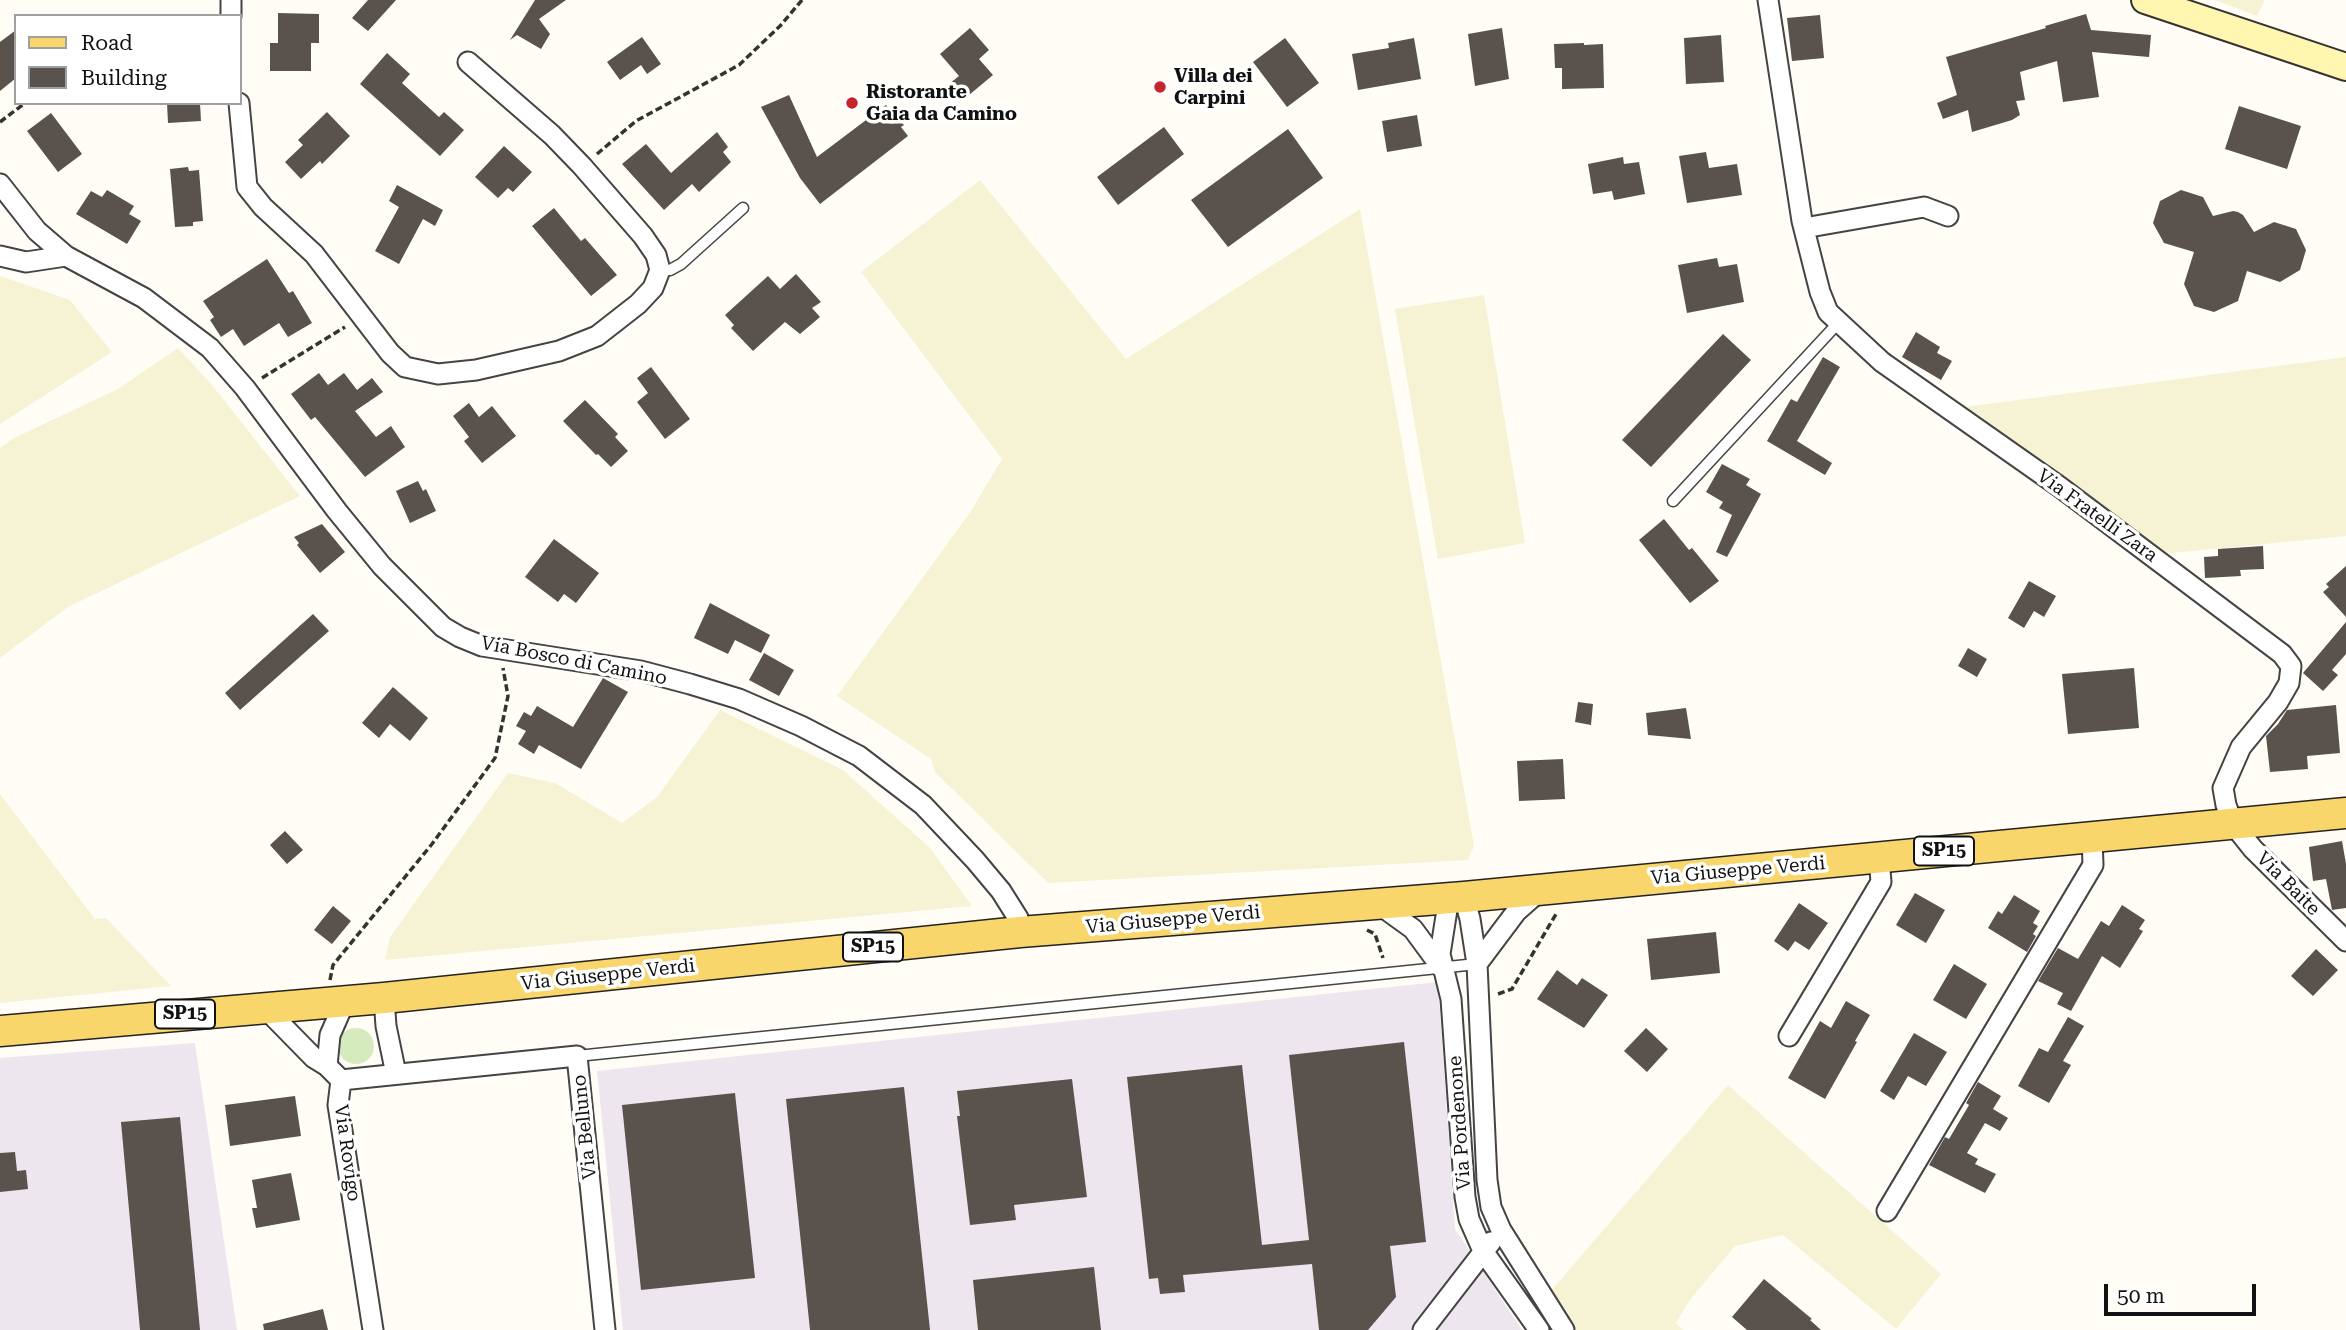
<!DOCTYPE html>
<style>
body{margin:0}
#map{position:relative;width:2346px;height:1330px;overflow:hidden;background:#fffdf5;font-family:"Roboto Serif",serif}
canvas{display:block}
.legend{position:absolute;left:14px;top:14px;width:228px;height:91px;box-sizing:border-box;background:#fff;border:2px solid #a0a0a0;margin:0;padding:9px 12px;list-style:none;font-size:21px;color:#111}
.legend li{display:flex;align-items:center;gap:14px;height:35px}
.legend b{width:35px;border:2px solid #a0a0a0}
.scale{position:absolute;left:2104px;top:1284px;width:152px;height:32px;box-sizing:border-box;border:4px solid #111;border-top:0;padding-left:9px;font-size:21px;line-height:24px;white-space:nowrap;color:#111;-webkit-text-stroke:5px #fff;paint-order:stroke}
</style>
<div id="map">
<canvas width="2346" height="1330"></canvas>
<ul class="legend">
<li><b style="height:9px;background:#f9d66b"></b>Road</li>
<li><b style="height:19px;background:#5a524d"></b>Building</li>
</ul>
<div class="scale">50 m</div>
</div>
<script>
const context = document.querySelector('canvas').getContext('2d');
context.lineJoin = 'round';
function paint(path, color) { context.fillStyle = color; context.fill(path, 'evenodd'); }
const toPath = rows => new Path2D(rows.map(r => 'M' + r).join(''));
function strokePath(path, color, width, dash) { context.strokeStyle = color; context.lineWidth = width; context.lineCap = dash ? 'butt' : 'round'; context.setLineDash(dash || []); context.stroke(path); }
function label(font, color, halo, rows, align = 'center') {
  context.font = font + ' "Roboto Serif",serif'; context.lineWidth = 7; context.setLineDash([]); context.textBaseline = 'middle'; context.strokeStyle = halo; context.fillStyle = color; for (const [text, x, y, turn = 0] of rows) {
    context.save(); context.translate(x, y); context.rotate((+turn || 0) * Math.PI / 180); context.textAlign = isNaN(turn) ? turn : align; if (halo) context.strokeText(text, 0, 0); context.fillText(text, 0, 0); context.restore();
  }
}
paint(toPath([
 [1438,982,1455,1229,1522,1330,623,1330,597,1071],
 [195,1043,237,1330,0,1330,0,1058]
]), '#eee6ef');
paint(toPath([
 [2215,0,2265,0,2257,16],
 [980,180,1126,359,1360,209,1474,846,1468,860,1048,883,935,772,931,759,837,696,971,511,1002,459,861,272],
 [0,276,70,300,112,352,0,424],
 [1484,295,1525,543,1438,559,1395,309],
 [178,348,212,385,300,496,68,607,0,658,0,448,14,438,118,389],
 [2346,357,2346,536,2151,555,1949,409],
 [720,710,843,770,930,848,972,906,385,960,390,937,508,773,555,783,622,823,657,797],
 [0,794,95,919,106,918,171,986,0,1003],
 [1728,1085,1941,1274,1896,1329,1783,1235,1735,1246,1689,1301,1676,1323,1683,1330,1564,1330,1544,1299]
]), '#f6f3d4');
paint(toPath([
 '338 1046a18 18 0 1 1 36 0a18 18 0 1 1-36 0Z'
]), '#d5ebbd');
paint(toPath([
 [368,0,396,0,368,31,352,18],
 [535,0,566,0,539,19,550,34,541,49,517,35,510,40],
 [278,13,319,14,319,43,311,43,311,71,270,71,270,43,278,43],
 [2086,14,2091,30,2151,35,2149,57,2092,52,2099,97,2063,102,2057,61,2020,72,2025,100,2016,101,2020,115,2012,120,1972,132,1968,110,1943,119,1937,103,1957,95,1946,57,2046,28,2045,26],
 [1820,15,1824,58,1792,61,1787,18],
 [970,28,989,50,979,59,993,75,963,100,949,84,959,76,940,54],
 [1502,28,1509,79,1475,86,1468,34],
 [16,30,16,78,0,91,0,42],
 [1721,35,1724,82,1686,84,1684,38],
 [642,37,661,64,647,74,641,65,620,80,607,62],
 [1285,38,1319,83,1287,107,1253,62],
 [1414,38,1421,79,1358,90,1352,54,1389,48,1388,43],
 [1584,43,1584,45,1603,44,1604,88,1562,89,1562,68,1555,68,1554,44],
 [387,53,410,74,402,83,439,117,444,112,464,130,440,156,360,84],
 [789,95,817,157,886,105,904,125,901,127,908,136,820,204,800,178,761,107],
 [167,103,200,103,201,121,168,123],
 [2239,106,2301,126,2287,169,2225,149],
 [327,112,350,136,322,164,320,161,301,179,285,162,303,145,298,140],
 [51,113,82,154,58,172,27,131],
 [1417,115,1422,146,1387,152,1382,121],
 [1164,127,1184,154,1118,205,1097,177],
 [1288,129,1323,178,1228,247,1191,200],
 [717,132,728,147,723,152,731,162,699,192,692,184,664,210,622,164,646,144,671,173],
 [504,146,532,172,513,192,508,188,498,198,475,177],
 [1706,152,1709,168,1737,164,1742,195,1687,203,1679,156],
 [1623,157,1624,164,1639,162,1645,194,1614,200,1612,191,1593,194,1588,164],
 [188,167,189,171,199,170,203,221,193,222,193,226,175,227,170,169],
 [397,185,443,210,435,226,423,219,399,264,375,251,399,207,389,201],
 [107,190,134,206,129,214,141,221,127,244,76,214,91,191,102,197],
 [2181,190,2203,197,2213,216,2233,211,2238,212,2243,215,2254,232,2274,222,2296,229,2306,250,2300,270,2280,282,2247,271,2238,301,2214,312,2194,306,2184,284,2194,252,2164,243,2153,223,2160,201],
 [554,208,581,241,585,238,617,275,591,296,532,226],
 [1717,258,1719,267,1737,264,1744,302,1687,313,1678,265],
 [267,259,289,293,293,291,312,323,288,337,279,323,244,346,233,329,221,337,210,320,214,317,203,301],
 [796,274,821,302,812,308,820,317,800,334,785,322,753,351,731,328,734,325,725,315,768,276,780,289],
 [1916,332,1940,347,1937,353,1952,361,1941,380,1902,357],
 [1723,334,1751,360,1651,467,1622,440],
 [1823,357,1840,367,1797,441,1832,463,1825,475,1767,441,1791,399,1797,402],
 [651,367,690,419,665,439,637,402,648,393,637,378],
 [319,373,328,385,344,373,357,390,372,378,383,392,355,411,376,437,391,426,405,447,365,477,315,417,311,420,291,394],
 [585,400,618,434,615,437,628,451,611,467,598,454,596,455,563,421],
 [469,403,479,417,492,406,516,436,482,463,464,441,469,437,453,416],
 [1722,464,1750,479,1746,485,1761,494,1727,557,1716,552,1732,515,1719,508,1723,502,1706,492],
 [418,481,423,491,426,489,436,511,410,523,396,491],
 [1664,519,1689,550,1692,548,1719,581,1690,603,1639,540],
 [322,524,345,552,320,573,297,545,299,543,294,537],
 [554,539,599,573,576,603,564,594,558,602,525,577],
 [2263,546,2264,569,2240,570,2241,576,2205,578,2204,557,2218,556,2218,549],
 [2346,566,2346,617,2323,592,2329,587,2326,584],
 [2029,581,2056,596,2044,617,2034,611,2024,628,2008,618],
 [710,603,770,635,761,653,735,640,728,654,694,638],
 [313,614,329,631,240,710,225,693],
 [2346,622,2346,654,2332,670,2338,675,2323,691,2303,673],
 [1968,648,1987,659,1977,677,1958,666],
 [764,653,794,670,779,696,749,680],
 [2134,668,2139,728,2068,734,2062,674],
 [603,678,628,692,581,769,539,745,534,754,518,744,526,731,516,726,524,712,531,716,537,706,573,727],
 [393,687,428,718,410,741,390,724,379,738,362,723],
 [1578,702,1593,704,1591,725,1575,722],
 [2336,705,2340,753,2307,756,2308,769,2270,772,2266,736,2278,724,2287,710],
 [1686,708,1691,739,1648,735,1646,713],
 [1563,759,1565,799,1519,801,1517,761],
 [285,831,303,850,287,864,270,845],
 [2342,841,2346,864,2346,908,2332,910,2326,879,2313,881,2309,847],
 [1915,893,1945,910,1926,943,1896,925],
 [2014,895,2040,911,2033,923,2038,926,2033,934,2036,936,2027,952,1988,928,1998,911,2002,914],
 [1799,903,1828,923,1809,950,1795,941,1788,951,1774,941],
 [2122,905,2145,920,2139,929,2143,931,2120,968,2102,956,2071,1011,2057,1004,2063,993,2038,981,2058,948,2078,959,2101,921,2109,926],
 [333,906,351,921,332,944,314,930],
 [1716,932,1720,973,1651,980,1647,939],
 [2316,949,2338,970,2313,996,2291,976],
 [1954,964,1987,984,1966,1019,1933,1000],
 [1557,970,1577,985,1582,978,1608,995,1584,1028,1537,999],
 [1846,1001,1870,1015,1855,1041,1857,1042,1825,1099,1788,1078,1820,1021,1831,1028],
 [2068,1017,2084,1026,2063,1061,2071,1065,2049,1103,2018,1086,2039,1048,2048,1052],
 [1646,1028,1668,1049,1647,1072,1624,1051],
 [1914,1033,1947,1052,1926,1086,1908,1076,1894,1100,1880,1091],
 [1404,1042,1426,1242,1390,1246,1396,1297,1368,1330,1319,1330,1312,1264,1183,1275,1185,1292,1160,1294,1158,1278,1149,1279,1127,1077,1242,1065,1262,1245,1309,1240,1289,1055],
 [1072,1079,1087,1197,1014,1205,1016,1220,970,1225,957,1116,960,1116,957,1091],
 [1978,1082,2001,1096,1993,1109,2008,1118,2000,1131,1985,1123,1967,1153,1978,1159,1975,1164,1996,1174,1985,1193,1929,1165,1945,1137,1949,1139,1969,1105,1966,1103],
 [904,1087,930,1330,810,1330,786,1099],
 [735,1093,755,1278,641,1290,622,1105],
 [295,1096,301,1136,230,1146,225,1105],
 [180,1117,200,1330,140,1330,121,1122],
 [15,1152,17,1171,26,1170,28,1189,0,1192,0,1153],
 [291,1173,300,1220,256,1228,252,1208,257,1208,252,1180],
 [1094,1267,1101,1330,978,1330,973,1280],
 [1764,1279,1812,1319,1810,1320,1821,1330,1747,1330,1732,1317],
 [323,1309,328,1330,264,1330,263,1324]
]), '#5a524d');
const lane = toPath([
 [660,270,670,270,681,264,743,208],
 [1673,501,1839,322],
 [577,1056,1477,964]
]);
const street = toPath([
 [231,0,231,16],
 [1768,0,1802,221,1820,292,1828,312,1882,362,2060,487,2282,654,2291,666,2289,683,2278,702,2241,747,2223,788,2226,805,2233,824,2253,849,2346,941],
 [239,103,247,187,263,207,314,254,390,353,405,367,438,374,476,370,559,351,597,336,638,304,653,288,660,270,656,255,643,236,582,166,552,135,468,62],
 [0,184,37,231,66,256,144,298,210,348,245,388,337,511,382,566,443,627,460,637,482,646,641,671,690,684,739,699,801,726,859,756,923,805,975,860,1001,891,1018,918,1020,932],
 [1804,228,1924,207,1948,216],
 [0,256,26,262,66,256],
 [1449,897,1440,954,1451,999,1465,1197,1469,1219,1483,1251,1539,1330],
 [1464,897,1470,919,1477,964,1487,1180,1491,1207,1501,1230,1564,1330],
 [1377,903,1413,929,1441,967],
 [1477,964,1516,912,1542,889],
 [384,998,386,1026,396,1074],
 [265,1008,314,1058,327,1066,341,1080],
 [1789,1036,1881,882,1879,858],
 [327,1066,330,1035,345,1001],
 [341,1080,577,1056,605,1330],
 [341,1080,338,1105,373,1330],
 [1887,1211,2093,865,2092,838],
 [1423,1330,1491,1242]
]);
const secondary = toPath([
 [2145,0,2346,67]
]);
const primary = toPath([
 [0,1031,384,998,1020,932,1464,897,2346,813]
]);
strokePath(lane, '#444', 13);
strokePath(street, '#444', 23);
strokePath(secondary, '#333', 30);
strokePath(primary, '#222', 33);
strokePath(toPath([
 [0,122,25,103],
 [597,154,636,121,739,65,780,26,802,0],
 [262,378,345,327],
 [1367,930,1375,934,1383,958],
 [330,980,333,965,432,844,495,758,508,696,503,668],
 [1498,994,1512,989,1556,914,1559,913]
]), '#333', 3.5, [7, 3.5]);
strokePath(lane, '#fff', 10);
strokePath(street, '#fff', 19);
strokePath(secondary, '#fff6b0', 26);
strokePath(primary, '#f9d66b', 30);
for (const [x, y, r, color] of [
 [1160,87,7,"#c4262e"],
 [852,103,7,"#c4262e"]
]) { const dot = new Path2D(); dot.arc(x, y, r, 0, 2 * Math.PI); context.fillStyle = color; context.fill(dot); strokePath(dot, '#fff', 2.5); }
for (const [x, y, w] of [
 [1944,851,60],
 [873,947,60],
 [185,1014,60]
]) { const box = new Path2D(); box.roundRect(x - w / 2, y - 14.5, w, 29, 5); context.fillStyle = '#fff'; context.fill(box); strokePath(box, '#111', 2); }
label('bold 18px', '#111', null, [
 ["SP15",1944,851],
 ["SP15",873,947],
 ["SP15",185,1014]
]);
label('bold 19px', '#111', '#fff', [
 ["Villa dei",1174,76],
 ["Carpini",1174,98],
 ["Ristorante",866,92],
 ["Gaia da Camino",866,114]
], 'left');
label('19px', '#111', '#fff', [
 ["Via Fratelli Zara",2097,516,36],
 ["Via Bosco di Camino",574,661,11],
 ["Via Giuseppe Verdi",1738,871,-5],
 ["Via Baite",2288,884,45],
 ["Via Giuseppe Verdi",1173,920,-5],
 ["Via Giuseppe Verdi",608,975,-6],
 ["Via Pordenone",1460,1123,-94],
 ["Via Belluno",585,1127,-96],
 ["Via Rovigo",347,1153,82]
]);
</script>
